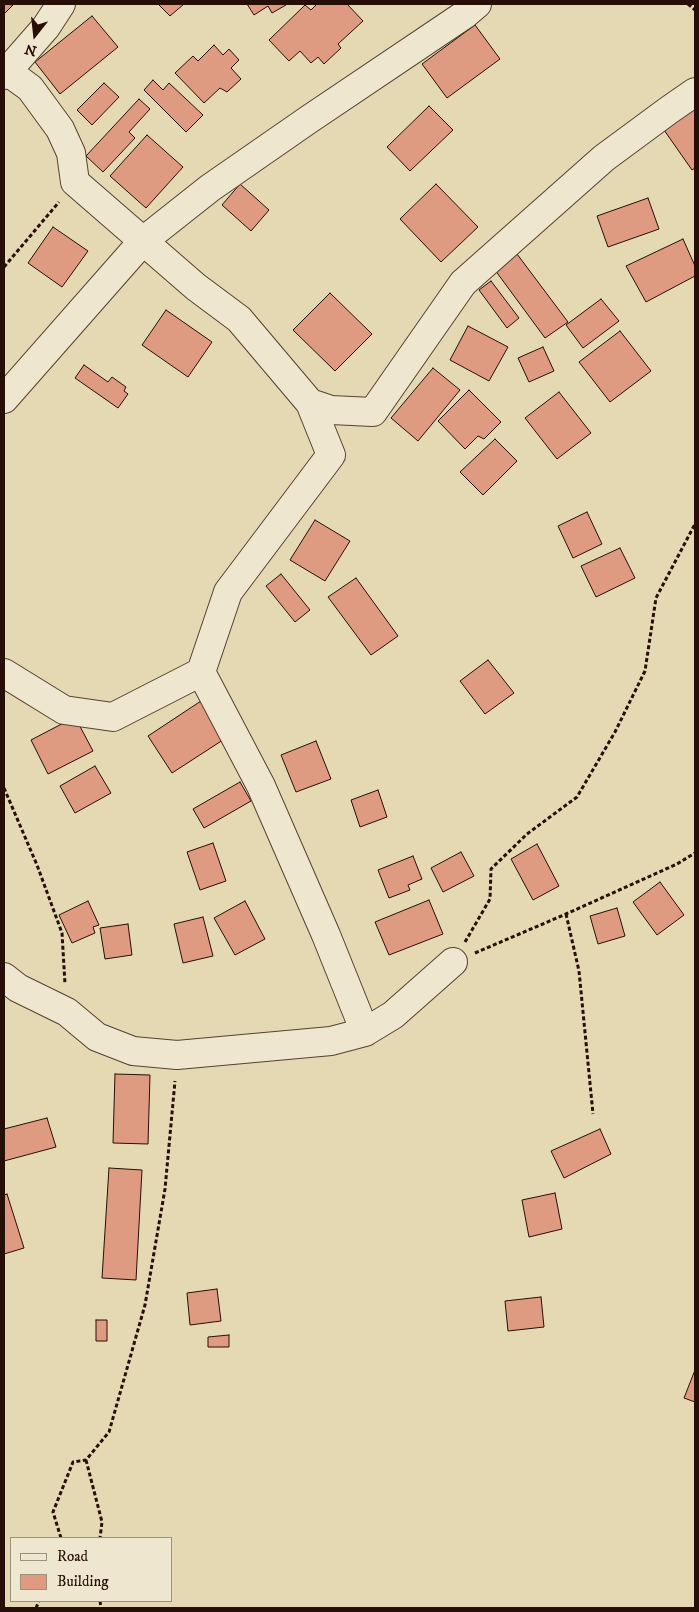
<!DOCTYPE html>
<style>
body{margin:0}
#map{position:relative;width:699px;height:1612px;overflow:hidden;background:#e5d9b3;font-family:"IM FELL DW Pica",serif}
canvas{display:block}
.frame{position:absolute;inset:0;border:5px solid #270e06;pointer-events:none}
.legend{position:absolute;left:10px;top:1537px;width:162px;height:65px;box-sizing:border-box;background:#eee6ce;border:1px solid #9e907e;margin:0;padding:6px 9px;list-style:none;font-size:15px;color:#270e06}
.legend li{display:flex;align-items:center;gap:10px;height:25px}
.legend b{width:25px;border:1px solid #9e907e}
.north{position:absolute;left:10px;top:10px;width:50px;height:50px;-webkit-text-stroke:4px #eee6ce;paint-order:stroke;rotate:196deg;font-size:14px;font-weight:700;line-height:20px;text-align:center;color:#270e06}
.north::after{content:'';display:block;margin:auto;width:18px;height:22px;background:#270e06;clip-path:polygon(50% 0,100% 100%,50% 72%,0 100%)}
</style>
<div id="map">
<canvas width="699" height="1612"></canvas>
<div class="frame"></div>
<ul class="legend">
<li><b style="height:6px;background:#eee6ce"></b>Road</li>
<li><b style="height:14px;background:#df9a82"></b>Building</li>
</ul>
<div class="north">N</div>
</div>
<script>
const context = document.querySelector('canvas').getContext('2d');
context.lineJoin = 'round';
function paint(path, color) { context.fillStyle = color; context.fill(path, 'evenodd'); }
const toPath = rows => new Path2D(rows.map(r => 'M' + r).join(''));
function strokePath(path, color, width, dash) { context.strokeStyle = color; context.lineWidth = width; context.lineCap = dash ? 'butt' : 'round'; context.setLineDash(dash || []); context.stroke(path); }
const building = toPath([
 [4,4,13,5,4,14,4,4],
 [158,4,184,4,170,16,158,4],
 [247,4,285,4,286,5,272,13,268,6,254,15,247,4],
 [317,4,347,4,363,21,338,44,341,48,324,64,318,57,311,63,300,51,289,61,269,40,305,5,311,10,317,4],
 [92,16,118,47,60,94,35,62,92,16],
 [475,25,500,59,447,98,422,64,475,25],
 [214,45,223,55,229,49,239,60,231,68,241,79,227,92,220,88,204,103,175,73,193,56,198,61,214,45],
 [153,80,163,90,169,83,203,115,186,132,144,90,153,80],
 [104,83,119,97,92,125,77,110,104,83],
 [139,99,150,109,129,132,135,138,103,172,86,156,139,99],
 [429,106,453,130,410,171,387,147,429,106],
 [695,108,695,168,692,170,664,130,695,108],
 [147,135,183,167,146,208,110,176,147,135],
 [240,184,269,210,251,231,222,205,240,184],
 [436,184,478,227,441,262,400,219,436,184],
 [648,198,659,229,608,247,597,216,648,198],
 [53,227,88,251,62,287,28,263,53,227],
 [683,239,695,266,695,276,646,302,626,266,683,239],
 [517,254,568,322,545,338,495,270,517,254],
 [491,281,519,318,507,328,479,290,491,281],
 [330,293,372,334,335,371,293,330,330,293],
 [601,299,619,321,583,348,566,325,601,299],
 [166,310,212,342,188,377,142,345,166,310],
 [468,326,508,347,489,381,450,360,468,326],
 [620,331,651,371,610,402,579,362,620,331],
 [543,347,554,371,529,382,518,358,543,347],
 [84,365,108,382,112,377,126,387,124,391,128,394,118,408,75,378,84,365],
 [433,368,460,390,418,441,391,418,433,368],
 [469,390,501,422,484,439,478,436,465,449,438,421,469,390],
 [559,392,591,433,557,459,525,418,559,392],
 [495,439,517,461,483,495,460,472,495,439],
 [587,512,602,544,573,558,558,526,587,512],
 [315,520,350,541,325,581,290,560,315,520],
 [620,548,635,578,596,597,581,566,620,548],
 [281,574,310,610,295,622,266,586,281,574],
 [356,578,398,636,371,655,328,597,356,578],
 [488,660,514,693,485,714,460,681,488,660],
 [201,701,226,738,172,773,148,736,201,701],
 [75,717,93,751,48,774,31,740,75,717],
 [316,741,331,779,296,792,281,755,316,741],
 [95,766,111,793,75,813,60,786,95,766],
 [240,782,251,801,204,828,193,809,240,782],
 [378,790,387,817,360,827,351,800,378,790],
 [213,843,226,881,200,890,187,852,213,843],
 [537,844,559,886,533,900,511,859,537,844],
 [461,852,474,876,443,892,431,868,461,852],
 [413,856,422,879,408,885,410,890,389,898,378,870,413,856],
 [660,882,684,915,657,935,633,902,660,882],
 [429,900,443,934,389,955,375,922,429,900],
 [88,901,99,925,93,927,95,933,72,943,59,915,88,901],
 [245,901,265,939,235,955,214,918,245,901],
 [617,908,625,936,598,944,590,916,617,908],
 [203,917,213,956,183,963,174,924,203,917],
 [128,924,132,955,105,959,100,928,128,924],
 [115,1074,150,1075,148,1144,113,1143,115,1074],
 [47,1118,56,1147,4,1161,4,1129,47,1118],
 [600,1129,611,1154,564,1178,551,1151,600,1129],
 [109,1168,142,1170,136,1280,102,1278,109,1168],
 [555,1193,562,1229,529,1237,522,1200,555,1193],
 [7,1194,24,1248,4,1254,4,1195,7,1194],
 [217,1289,221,1321,190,1325,187,1293,217,1289],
 [541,1297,544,1327,508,1331,505,1301,541,1297],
 [96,1320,107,1320,107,1341,96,1341,96,1320],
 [229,1335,229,1347,208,1347,208,1337,229,1335],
 [695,1370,695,1402,684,1398,695,1370]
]);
paint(building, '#df9a82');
strokePath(building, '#270e06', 1);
const minor = toPath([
 [4,69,30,88,60,129,71,153,75,182,196,287,239,319,310,403,331,410,373,412,463,283,604,158,669,110,695,92],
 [4,75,46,27,61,4],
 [4,399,143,241,210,188,308,120,464,15,477,4],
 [201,672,261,786,326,935,365,1032],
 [4,673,64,710,113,717,201,672,228,592,331,455,310,403],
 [4,977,18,988,67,1012,97,1037,133,1051,177,1055,331,1041,365,1032,393,1015,453,962]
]);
strokePath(minor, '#564131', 30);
strokePath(toPath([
 [688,4,695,10],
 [4,267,59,202],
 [4,788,37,865,62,933,65,984],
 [566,914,579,971,593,1114],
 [465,942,490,899,491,869,527,834,577,797,615,732,645,671,656,598,695,524],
 [475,953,566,914,677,864,695,853],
 [86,1460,102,1522,100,1538],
 [61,1538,53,1512,73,1462,86,1460,109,1432,145,1305,165,1189,175,1081],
 [100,1601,101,1608],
 [36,1608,39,1601]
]), '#270e06', 3, [4, 2.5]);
strokePath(minor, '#eee6ce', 28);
</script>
